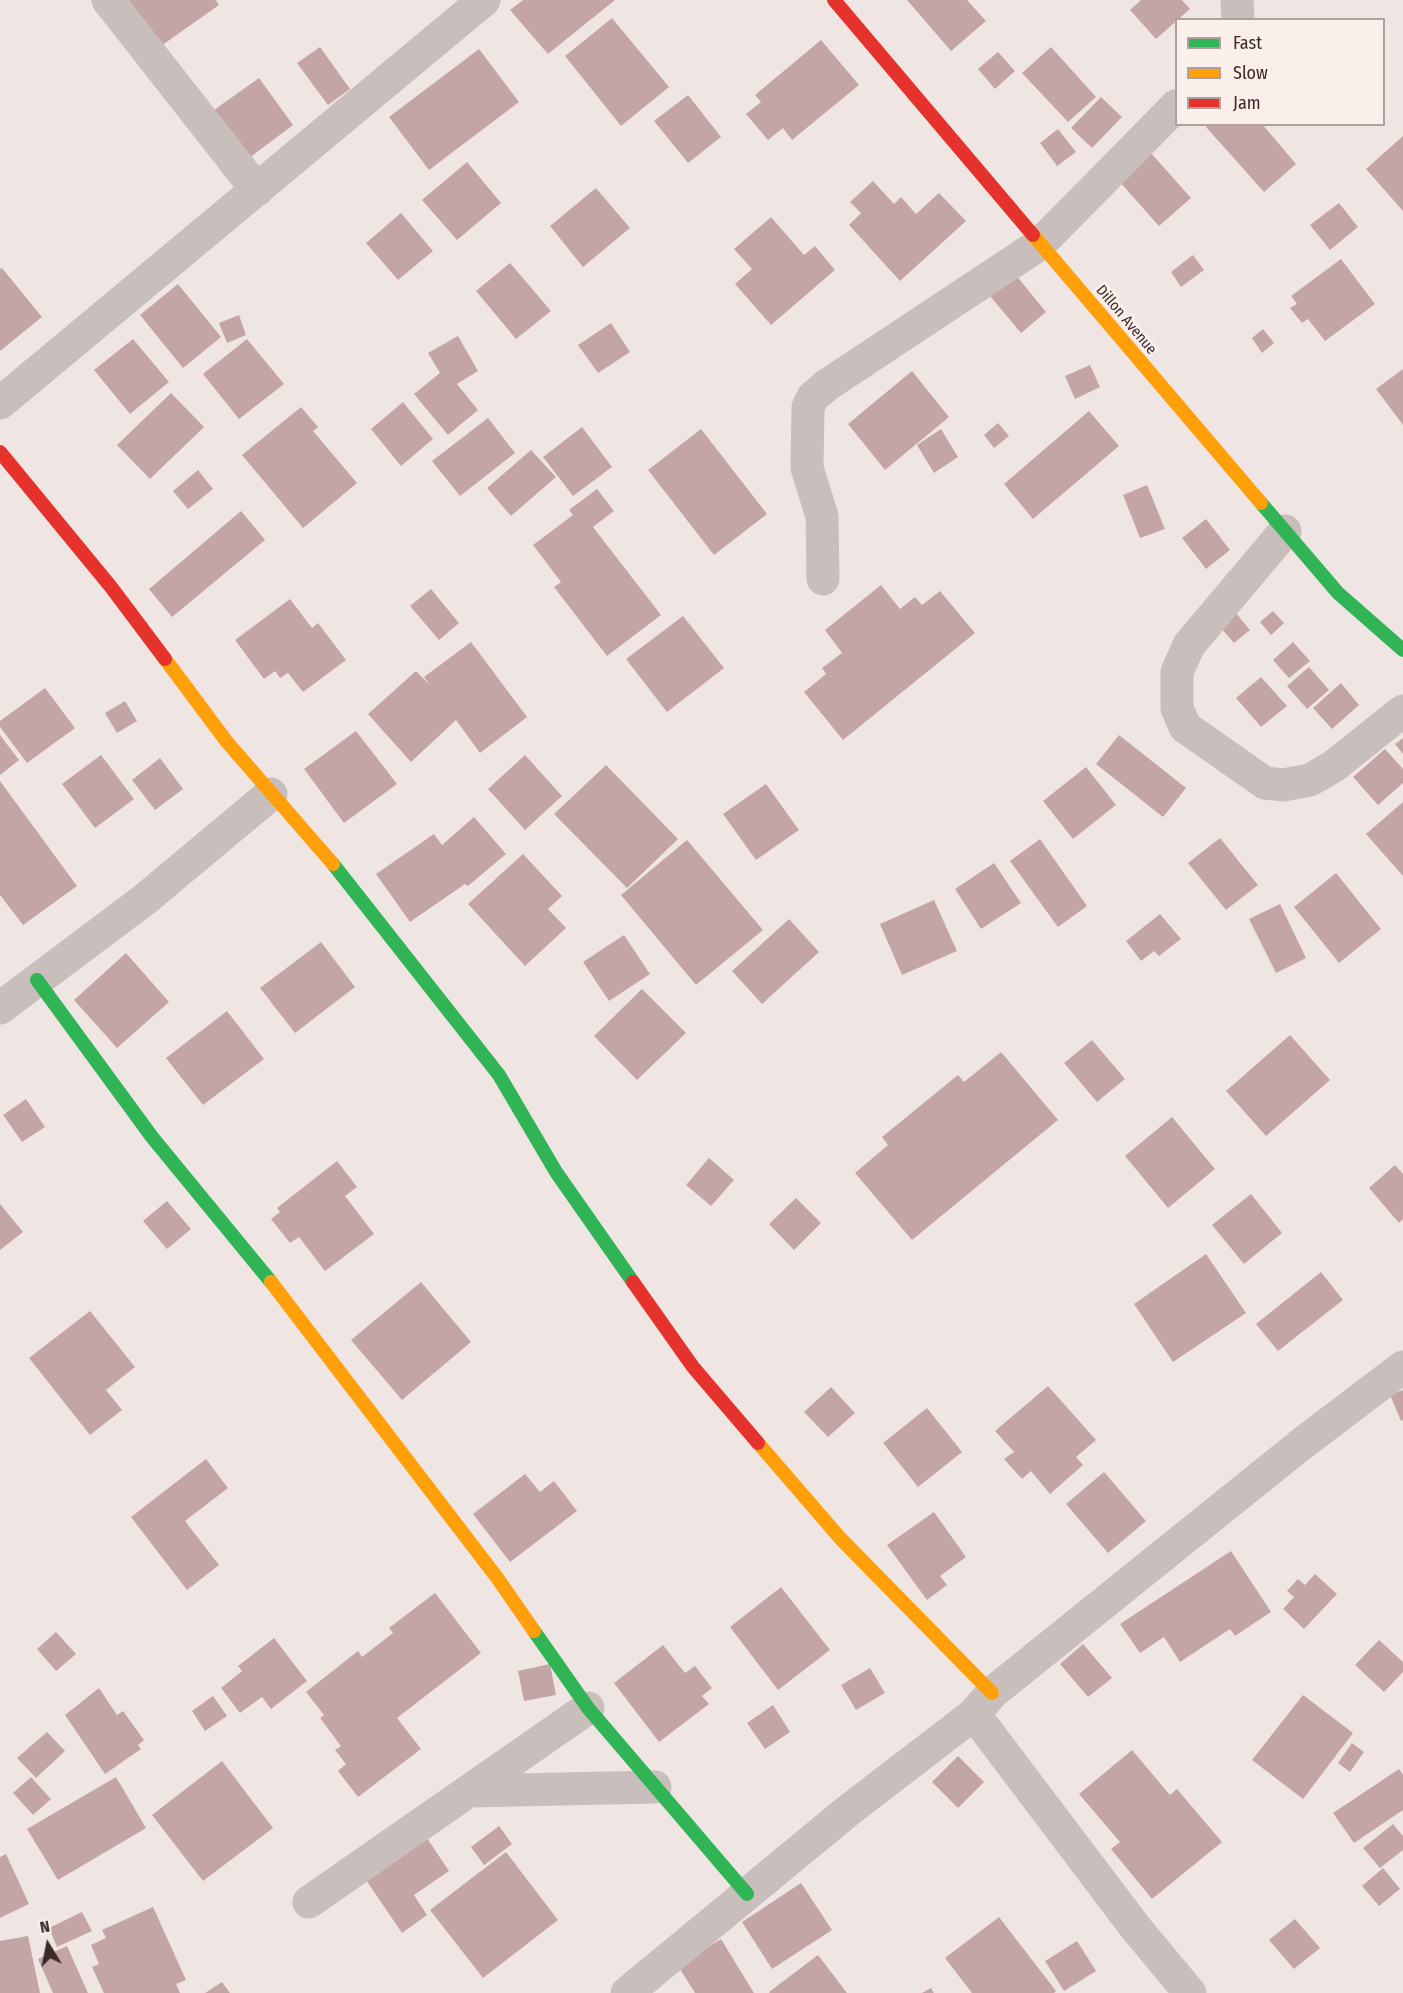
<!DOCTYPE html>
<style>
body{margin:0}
#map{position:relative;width:1403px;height:1993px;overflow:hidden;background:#efe6e4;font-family:"Fira Sans Condensed",sans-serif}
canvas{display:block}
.legend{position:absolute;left:1175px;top:18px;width:210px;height:108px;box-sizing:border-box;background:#fbefec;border:2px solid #aea09e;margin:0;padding:8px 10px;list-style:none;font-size:18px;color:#3a2a29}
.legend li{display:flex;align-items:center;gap:12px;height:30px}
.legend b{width:30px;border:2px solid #aea09e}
.north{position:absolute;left:18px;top:1915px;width:60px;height:60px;-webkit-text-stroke:4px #fbefec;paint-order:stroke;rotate:350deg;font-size:16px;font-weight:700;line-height:24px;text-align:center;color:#3a2a29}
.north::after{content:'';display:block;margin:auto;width:21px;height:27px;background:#3a2a29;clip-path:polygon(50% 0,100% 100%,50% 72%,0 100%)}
</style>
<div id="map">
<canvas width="1403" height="1993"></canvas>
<ul class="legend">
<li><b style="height:8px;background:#30b455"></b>Fast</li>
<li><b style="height:8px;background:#ff9f0a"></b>Slow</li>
<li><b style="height:8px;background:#e5322d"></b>Jam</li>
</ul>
<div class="north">N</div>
</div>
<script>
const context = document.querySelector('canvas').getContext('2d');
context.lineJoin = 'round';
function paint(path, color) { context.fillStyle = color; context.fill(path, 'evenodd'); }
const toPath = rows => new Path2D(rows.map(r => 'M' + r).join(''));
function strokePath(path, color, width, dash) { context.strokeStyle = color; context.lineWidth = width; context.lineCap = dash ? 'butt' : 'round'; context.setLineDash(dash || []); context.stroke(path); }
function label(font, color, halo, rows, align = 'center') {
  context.font = font + ' "Fira Sans Condensed",sans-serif'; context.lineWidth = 6; context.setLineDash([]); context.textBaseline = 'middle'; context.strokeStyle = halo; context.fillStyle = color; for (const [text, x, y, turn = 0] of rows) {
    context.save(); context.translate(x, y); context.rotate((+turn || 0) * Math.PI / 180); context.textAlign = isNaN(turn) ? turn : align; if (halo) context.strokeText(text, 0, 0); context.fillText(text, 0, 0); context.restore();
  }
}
paint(toPath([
 [129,0,216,0,219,5,161,46],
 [523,0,615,0,548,54,510,10],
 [907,0,967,0,986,21,951,51],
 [1141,0,1182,0,1190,9,1156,39,1130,10],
 [612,18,669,87,621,126,565,56],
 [821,40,859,85,792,140,783,128,768,140,746,114,761,102,755,95],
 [320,47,350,89,328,105,297,63],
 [1051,47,1096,97,1068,122,1022,73],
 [479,49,519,102,429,170,389,117],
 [998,52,1015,71,995,89,978,69],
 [259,78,293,125,249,158,214,110],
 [688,95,721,137,688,163,654,121],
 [1101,97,1122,117,1092,148,1071,128],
 [1209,124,1262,124,1296,164,1264,192,1206,127],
 [1058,129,1076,152,1057,166,1040,143],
 [1403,136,1403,211,1366,169],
 [1150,152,1191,198,1159,226,1118,180],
 [467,162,501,203,457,240,422,200],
 [873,181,894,204,901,197,916,214,939,193,966,221,900,281,849,225,861,213,850,202],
 [596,188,630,228,583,267,550,226],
 [1339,203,1358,227,1330,250,1310,225],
 [401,213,433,251,398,280,366,243],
 [771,217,804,255,815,246,835,270,771,325,735,284,752,269,734,249],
 [1193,255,1204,270,1181,287,1171,272],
 [1341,259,1375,304,1325,341,1308,319,1302,323,1290,308,1297,304,1291,296],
 [510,263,551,311,516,339,476,291],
 [2,268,42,317,0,351,0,269],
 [1011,269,1046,312,1021,333,985,290],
 [178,284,221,337,183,368,140,315],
 [239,315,246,335,227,343,219,323],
 [611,323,630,352,598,373,578,345],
 [1263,329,1274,343,1262,353,1252,338],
 [458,336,478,371,457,384,478,410,448,435,414,394,440,373,428,353],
 [133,339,169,382,130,414,94,370],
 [247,339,284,384,239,419,203,374],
 [1090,365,1100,387,1075,399,1065,376],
 [1403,369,1403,425,1376,389],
 [912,371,949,417,885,470,848,424],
 [171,393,204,427,150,479,117,445],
 [403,402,433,439,401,466,371,429],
 [301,407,318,427,313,431,357,483,303,528,242,455],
 [1089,411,1119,446,1033,519,1004,484],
 [488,418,515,453,460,496,432,461],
 [998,423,1009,436,994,448,984,435],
 [582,427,612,467,573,496,543,457],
 [701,429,767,514,714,555,648,470],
 [941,429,958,457,934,473,917,445],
 [531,450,556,477,511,516,487,488],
 [198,470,213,489,188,509,173,491],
 [1147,485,1165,529,1140,538,1123,495],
 [597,489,614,511,593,527,661,615,607,656,554,587,561,582,533,545,573,515,569,510],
 [241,511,265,540,172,617,149,589],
 [1206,519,1230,550,1206,569,1182,538],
 [881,585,900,609,915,597,922,605,940,591,975,633,843,740,804,692,826,674,822,668,842,653,825,630],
 [431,589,459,623,439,640,410,606],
 [290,599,312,628,318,623,346,660,303,692,288,673,280,678,275,671,264,679,235,640],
 [1273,611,1284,623,1271,635,1260,622],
 [1235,612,1250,630,1234,643,1219,626],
 [683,616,724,668,667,712,626,659],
 [471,642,527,717,480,753,456,720,411,762,368,714,416,671,430,685,424,677],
 [1293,642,1310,661,1289,678,1273,660],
 [1309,667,1329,690,1307,709,1287,686],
 [1261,677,1287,706,1261,727,1236,698],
 [1341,683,1359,705,1332,729,1313,708],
 [45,688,75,728,27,763,0,727,0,721],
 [125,701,137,721,117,733,105,713],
 [356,731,397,784,344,823,304,769],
 [0,735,19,760,0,775],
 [1119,735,1186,788,1163,817,1096,764],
 [1403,738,1403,754,1395,744],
 [1385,749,1403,769,1403,783,1378,805,1353,777],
 [101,755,134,799,95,828,62,784],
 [525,755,562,796,525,830,488,789],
 [160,758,183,789,155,810,132,780],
 [606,765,678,839,627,888,554,814],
 [1086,767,1116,805,1073,839,1043,801],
 [0,781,77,886,23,925,0,895],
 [766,784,799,830,756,860,723,814],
 [1403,802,1403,876,1366,834],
 [474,817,506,854,468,886,465,884,410,922,376,874,434,834,442,845],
 [1220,838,1258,885,1226,910,1188,863],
 [1040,839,1087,906,1058,927,1010,861],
 [687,840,763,930,696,985,621,895],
 [523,854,562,896,548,909,566,928,525,966,468,904],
 [994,863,1021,903,981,929,955,889],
 [1336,873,1381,929,1339,963,1294,907],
 [934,900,957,951,902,975,880,924],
 [1280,904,1306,958,1276,973,1249,919],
 [1160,914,1181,939,1159,956,1154,951,1141,961,1126,941],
 [789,919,819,952,762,1004,732,971],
 [624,935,650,974,609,1001,583,962],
 [321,942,355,987,295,1033,260,988],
 [126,953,169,1002,117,1048,74,1000],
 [642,989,686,1033,637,1080,594,1036],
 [227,1011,264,1059,203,1105,166,1058],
 [1290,1035,1330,1080,1266,1136,1226,1091],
 [1092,1040,1125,1079,1097,1102,1064,1063],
 [1001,1052,1058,1120,912,1240,855,1173,888,1145,882,1137,958,1075,964,1082],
 [26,1099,45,1127,22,1142,3,1115],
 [1172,1117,1215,1169,1168,1208,1125,1156],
 [709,1158,734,1180,711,1206,686,1185],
 [337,1161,357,1187,345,1196,374,1234,325,1271,299,1237,290,1243,271,1219,280,1212,277,1208],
 [1395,1165,1403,1174,1403,1219,1399,1223,1369,1188],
 [1251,1194,1282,1233,1244,1264,1212,1225],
 [796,1198,821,1223,794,1250,769,1224],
 [167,1201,191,1229,167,1249,143,1221],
 [0,1204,23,1232,0,1250],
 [1206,1254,1246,1313,1173,1362,1134,1304],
 [1321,1272,1343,1300,1278,1351,1256,1324],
 [421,1282,471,1342,402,1400,351,1340],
 [90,1311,135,1367,106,1390,122,1410,90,1435,29,1358],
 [1048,1386,1096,1440,1076,1457,1083,1465,1050,1494,1031,1471,1022,1479,1004,1459,1014,1452,995,1431],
 [831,1387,855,1413,828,1437,804,1412],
 [1403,1390,1403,1420,1401,1421,1390,1395],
 [927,1408,962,1452,918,1487,883,1443],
 [206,1459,228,1488,185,1521,219,1565,187,1590,131,1517],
 [1104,1472,1146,1521,1108,1553,1066,1504],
 [525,1474,540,1492,554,1481,577,1511,510,1562,473,1514],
 [934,1512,966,1557,940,1576,947,1585,927,1600,887,1545],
 [1231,1551,1271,1612,1235,1636,1230,1629,1180,1662,1164,1637,1140,1653,1120,1624],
 [1315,1574,1337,1594,1304,1629,1283,1609,1294,1597,1287,1591,1298,1579,1305,1585],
 [781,1587,830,1650,778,1690,730,1627],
 [435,1593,481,1653,397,1718,421,1749,358,1797,338,1771,346,1764,335,1750,341,1746,320,1718,324,1715,306,1692,358,1651,362,1657,393,1633,389,1628],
 [56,1632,76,1654,56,1671,37,1649],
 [274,1638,307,1681,271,1709,262,1697,240,1713,221,1688,242,1671,238,1666],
 [1379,1640,1403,1662,1403,1672,1384,1692,1355,1665],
 [1083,1644,1112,1678,1088,1697,1060,1664],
 [663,1645,685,1673,695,1666,712,1688,702,1696,709,1704,659,1742,614,1683],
 [550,1664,556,1695,524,1701,518,1671],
 [870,1668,885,1693,856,1710,841,1685],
 [99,1688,117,1715,123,1711,144,1740,138,1745,141,1749,105,1774,65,1715],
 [1303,1695,1353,1733,1303,1799,1252,1760],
 [213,1696,227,1716,205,1731,192,1711],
 [773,1705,790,1732,765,1749,747,1723],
 [47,1732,65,1751,36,1778,17,1758],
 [1352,1743,1364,1752,1350,1772,1338,1763],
 [1132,1750,1170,1795,1177,1789,1222,1842,1152,1899,1111,1849,1120,1842,1079,1794],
 [958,1756,984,1782,958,1808,932,1782],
 [222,1761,273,1828,203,1881,152,1815],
 [1399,1769,1403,1775,1403,1810,1354,1843,1333,1813],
 [31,1777,51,1799,33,1815,13,1793],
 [116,1777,146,1828,58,1880,27,1829],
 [1393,1824,1403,1836,1403,1850,1380,1868,1363,1848],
 [499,1826,512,1844,484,1865,471,1847],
 [425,1835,449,1871,414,1895,427,1915,402,1933,364,1877],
 [506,1852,558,1920,483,1978,430,1910],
 [6,1854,29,1904,0,1918,0,1857],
 [1383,1868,1400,1889,1379,1906,1362,1886],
 [801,1883,832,1930,772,1969,742,1922],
 [153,1907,186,1980,176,1984,180,1993,104,1993,92,1967,99,1964,91,1945,106,1938,102,1930],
 [82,1912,92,1931,57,1947,49,1928],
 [999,1917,1056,1991,1054,1993,972,1993,945,1958],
 [1295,1919,1320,1948,1294,1969,1269,1940],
 [28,1936,40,1993,0,1993,0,1941],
 [721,1939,754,1993,695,1993,678,1966],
 [1077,1941,1096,1971,1064,1991,1045,1961],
 [67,1946,88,1993,53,1993,38,1959],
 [818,1955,847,1993,770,1993,769,1992],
 [222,1982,230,1993,205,1993],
 [931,1988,934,1993,922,1993]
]), '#c4a5a6');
strokePath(toPath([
 [108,0,257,190],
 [1237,0,1238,20],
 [0,403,484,0],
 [1285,531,1189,645,1177,672,1177,708,1185,727,1265,783,1283,785,1310,780,1334,766,1403,711],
 [823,579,822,516,807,468,808,407,813,397,827,385,1040,244,1176,106],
 [0,1008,144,900,271,794],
 [974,1714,1135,1927,1190,1993],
 [469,1791,655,1787],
 [309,1902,588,1708],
 [627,1993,849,1810,974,1714,992,1693,1299,1446,1403,1367]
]), '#c8bebc', 33);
strokePath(toPath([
 [1261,503,1338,593,1403,650],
 [333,864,499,1075,556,1172,633,1282],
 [37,980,152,1137,271,1282],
 [534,1631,588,1708,747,1894]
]), '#30b455', 14);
strokePath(toPath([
 [1033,235,1261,503],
 [165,659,227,742,333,864],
 [271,1282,498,1579,534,1631],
 [758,1443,840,1538,992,1693]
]), '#ff9f0a', 14);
strokePath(toPath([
 [834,0,1033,235],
 [0,452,111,587,165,659],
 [633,1282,693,1367,758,1443]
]), '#e5322d', 14);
label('15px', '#3a2a29', '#fbefec', [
 ["Dillon Avenue",1126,320,50]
]);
</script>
